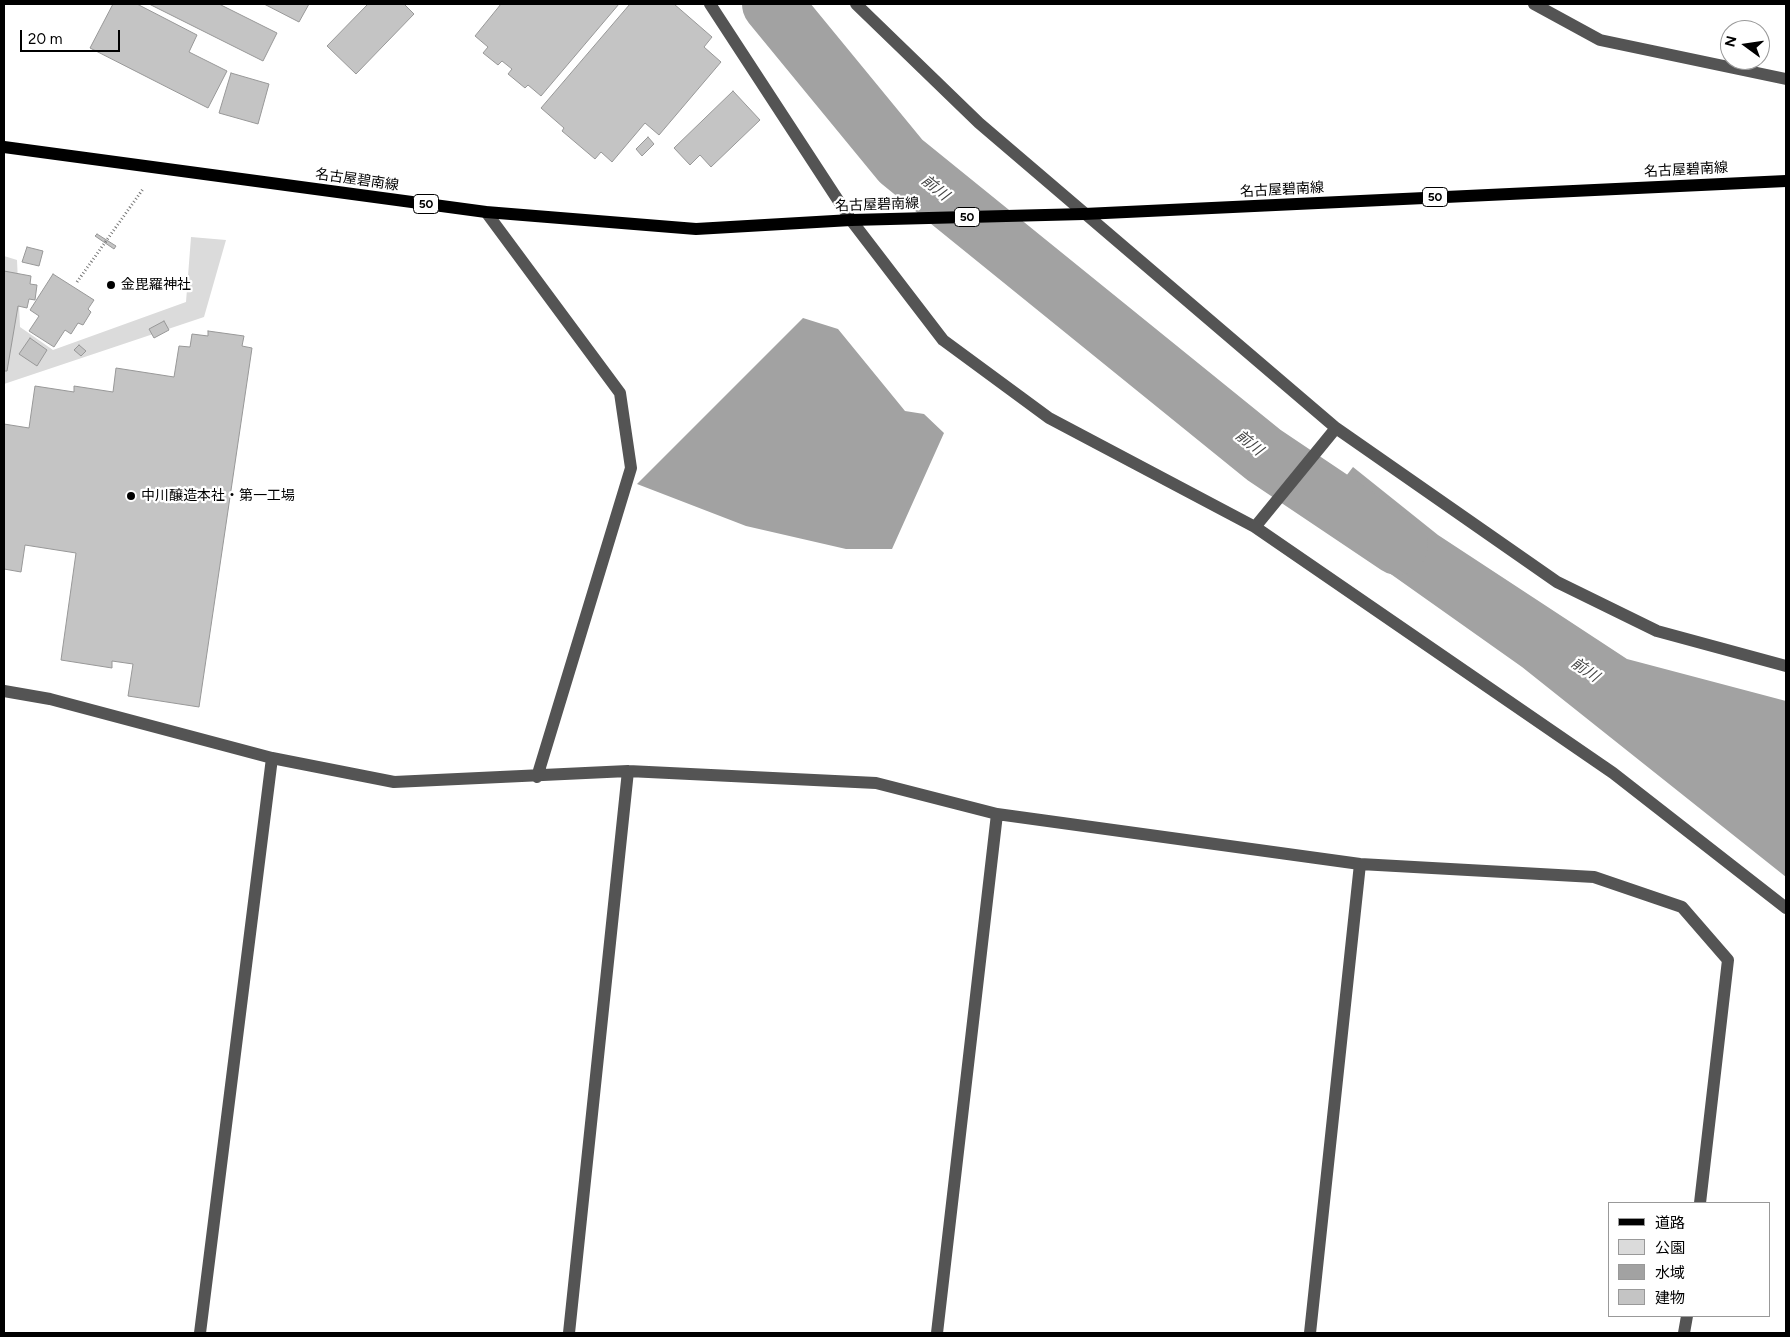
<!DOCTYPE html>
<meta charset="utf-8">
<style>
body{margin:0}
#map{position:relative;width:1790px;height:1337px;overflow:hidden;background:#fff;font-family:Figtree,"Noto Sans JP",sans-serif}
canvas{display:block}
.frame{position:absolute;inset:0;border:5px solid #000;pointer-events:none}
.legend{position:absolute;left:1608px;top:1202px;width:162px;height:115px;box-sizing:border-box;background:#fff;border:1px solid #999;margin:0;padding:6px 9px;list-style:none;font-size:15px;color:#000}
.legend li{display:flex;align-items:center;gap:10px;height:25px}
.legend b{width:25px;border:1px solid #999}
.north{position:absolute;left:1720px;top:20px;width:50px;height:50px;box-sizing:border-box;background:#fff;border:1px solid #999;border-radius:50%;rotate:284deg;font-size:14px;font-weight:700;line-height:20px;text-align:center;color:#000}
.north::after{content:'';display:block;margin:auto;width:18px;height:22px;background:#000;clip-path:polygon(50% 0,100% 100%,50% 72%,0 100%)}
.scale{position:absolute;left:20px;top:30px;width:100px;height:22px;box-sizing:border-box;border:2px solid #000;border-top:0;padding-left:6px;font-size:15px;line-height:18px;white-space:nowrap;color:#000;-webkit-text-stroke:4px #fff;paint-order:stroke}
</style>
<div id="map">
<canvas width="1790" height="1337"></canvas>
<div class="frame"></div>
<ul class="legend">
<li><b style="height:6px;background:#000"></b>道路</li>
<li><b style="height:14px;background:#dbdbdb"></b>公園</li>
<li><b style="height:14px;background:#a2a2a2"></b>水域</li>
<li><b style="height:14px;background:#c4c4c4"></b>建物</li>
</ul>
<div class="north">N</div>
<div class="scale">20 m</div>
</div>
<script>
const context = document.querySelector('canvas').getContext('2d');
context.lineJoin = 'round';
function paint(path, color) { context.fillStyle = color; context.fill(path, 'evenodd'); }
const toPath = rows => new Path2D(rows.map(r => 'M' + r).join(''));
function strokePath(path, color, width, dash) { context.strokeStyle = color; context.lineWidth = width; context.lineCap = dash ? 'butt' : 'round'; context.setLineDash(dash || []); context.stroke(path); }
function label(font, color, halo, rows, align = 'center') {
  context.font = font + ' Figtree,"Noto Sans JP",sans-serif'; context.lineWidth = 4.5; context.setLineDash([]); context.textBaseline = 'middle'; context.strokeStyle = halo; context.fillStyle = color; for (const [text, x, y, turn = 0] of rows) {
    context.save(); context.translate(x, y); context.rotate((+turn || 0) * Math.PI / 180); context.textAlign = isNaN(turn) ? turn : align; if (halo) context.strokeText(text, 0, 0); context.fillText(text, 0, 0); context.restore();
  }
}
paint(toPath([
 [191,237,226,240,204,317,4,384,4,256,17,260,20,327,53,350,186,302]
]), '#dbdbdb');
paint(toPath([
 [803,318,838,329,905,411,924,414,944,433,892,549,846,549,746,526,637,484],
 [1353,467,1438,535,1627,659,1786,701,1786,877,1522,667,1313,519]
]), '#a2a2a2');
strokePath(toPath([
 [772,4,901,161,1264,455,1398,545]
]), '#a2a2a2', 60);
const building = toPath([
 [113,4,137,4,197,35,189,52,227,71,208,108,90,48,113,4],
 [149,4,219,4,277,33,263,61,149,4],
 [264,4,309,4,299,22,264,4],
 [368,4,404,4,414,14,356,74,327,46,368,4],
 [501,4,619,4,541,96,528,85,525,88,508,74,512,69,502,61,498,65,483,53,488,47,475,36,501,4],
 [630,4,674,4,712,37,704,47,721,62,659,135,645,123,612,162,601,152,595,159,562,131,564,128,541,108,630,4],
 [231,73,269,84,258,124,219,113,231,73],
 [733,91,760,120,711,167,700,155,690,165,674,148,733,91],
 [648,137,654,144,642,156,636,149,648,137],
 [97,234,116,246,114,249,95,236,97,234],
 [27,247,43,251,39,266,22,262,27,247],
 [4,271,31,276,30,284,37,285,35,300,29,299,27,308,18,306,7,371,4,371,4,271],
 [53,274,94,300,88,309,91,312,83,325,78,323,71,334,65,330,54,347,29,331,39,316,30,310,53,274],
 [164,321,169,330,154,338,149,329,164,321],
 [208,331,244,336,242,346,252,348,199,707,128,696,133,664,112,661,112,668,61,660,76,553,25,545,21,572,4,569,4,424,29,428,35,386,74,392,74,386,113,392,116,368,174,377,179,346,190,347,192,334,208,336,208,331],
 [30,338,47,350,37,366,19,354,30,338],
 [79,345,86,351,81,356,74,350,79,345]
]);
paint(building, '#c4c4c4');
strokePath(building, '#989898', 1);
strokePath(toPath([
 [77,282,143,189]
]), '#767676', 3, [1, 2.5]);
strokePath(toPath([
 [710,4,851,220,943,340,1049,418,1255,527,1613,773,1786,908],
 [856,4,979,123,1336,428],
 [1534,4,1600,40,1786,79],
 [486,212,620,393,631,468,537,777],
 [1255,527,1336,428,1557,582,1657,631,1786,666],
 [4,691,50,699,272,758,394,782,628,771,876,783,997,814,937,1333],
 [997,814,1360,864,1594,877,1682,907,1728,960,1700,1203],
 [200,1333,272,758],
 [569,1333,628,771],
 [1310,1333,1360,864],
 [1684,1333,1687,1316]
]), '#545454', 12);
strokePath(toPath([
 [4,147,486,212,696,229,851,220,1084,214,1786,181]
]), '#000', 12);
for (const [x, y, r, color] of [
 [111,285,5,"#000"],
 [131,496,5,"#000"]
]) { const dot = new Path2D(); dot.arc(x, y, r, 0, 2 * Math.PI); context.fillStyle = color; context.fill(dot); strokePath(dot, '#fff', 2); }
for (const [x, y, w] of [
 [1435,197,25],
 [426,204,25],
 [967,217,25]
]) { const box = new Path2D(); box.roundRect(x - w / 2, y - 9.5, w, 19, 4); context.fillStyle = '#fff'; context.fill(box); strokePath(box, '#000', 1); }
label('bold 12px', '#000', null, [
 ["50",1435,197],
 ["50",426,204],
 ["50",967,217]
]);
label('14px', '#000', '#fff', [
 ["名古屋碧南線",1686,170,-3],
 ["名古屋碧南線",357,180,8],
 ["名古屋碧南線",1282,190,-3],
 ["名古屋碧南線",877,205,-2]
]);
label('14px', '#000', '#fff', [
 ["金毘羅神社",121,285],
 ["中川醸造本社・第一工場",141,496]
], 'left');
label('italic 15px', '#434343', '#fff', [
 ["前川",935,188,39],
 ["前川",1249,443,39],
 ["前川",1585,670,34]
]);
</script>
